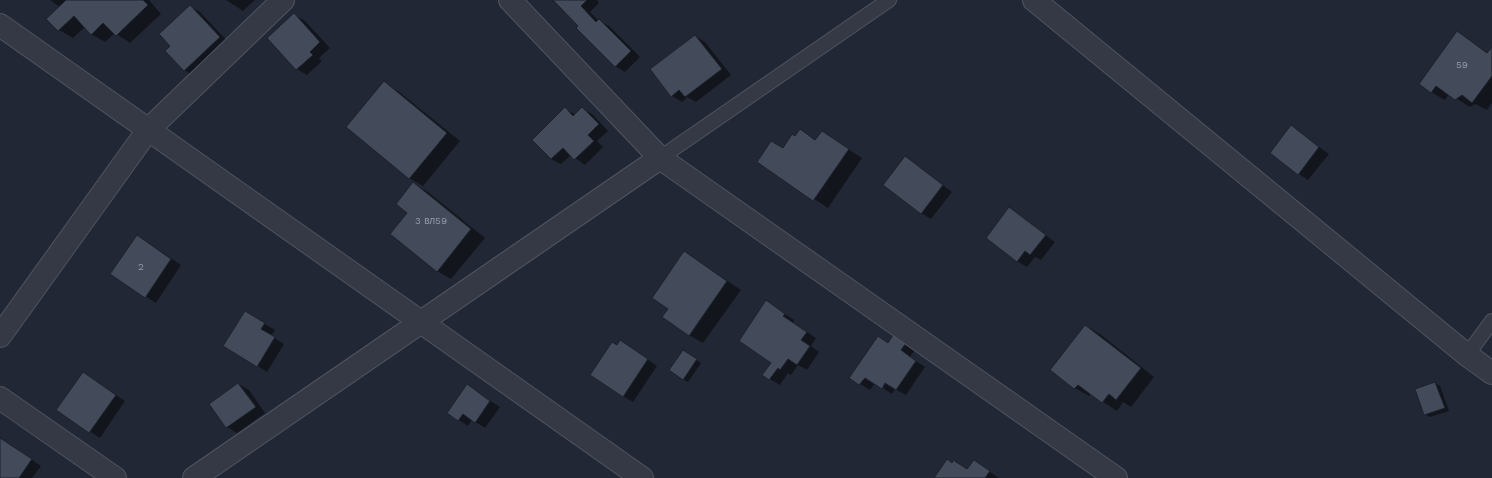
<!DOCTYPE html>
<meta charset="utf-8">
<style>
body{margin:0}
canvas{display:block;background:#222735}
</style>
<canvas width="1492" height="478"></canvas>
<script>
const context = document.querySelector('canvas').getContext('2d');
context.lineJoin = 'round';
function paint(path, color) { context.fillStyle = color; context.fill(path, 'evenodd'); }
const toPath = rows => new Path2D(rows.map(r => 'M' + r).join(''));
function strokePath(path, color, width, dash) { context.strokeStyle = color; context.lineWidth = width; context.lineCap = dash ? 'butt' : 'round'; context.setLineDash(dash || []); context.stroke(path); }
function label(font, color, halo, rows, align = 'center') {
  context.font = font + ' "Work Sans",sans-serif'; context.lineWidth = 3; context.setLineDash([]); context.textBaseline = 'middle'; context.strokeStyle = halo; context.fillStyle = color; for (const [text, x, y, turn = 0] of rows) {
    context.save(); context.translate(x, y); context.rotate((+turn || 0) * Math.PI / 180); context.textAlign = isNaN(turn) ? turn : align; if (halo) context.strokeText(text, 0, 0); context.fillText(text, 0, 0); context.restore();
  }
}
paint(toPath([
 [50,0,149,0,161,14,130,43,115,33,105,42,91,34,85,27,73,38,59,30,60,7],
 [226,0,255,0,243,11],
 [554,0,597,0,599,3,590,12,599,21,609,26,640,57,625,72,615,66],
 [190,6,200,12,229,43,194,76,184,70,171,46],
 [294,15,304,20,330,48,319,58,322,61,307,75,297,69],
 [1457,33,1488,53,1492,48,1492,103,1487,110,1475,104,1470,107,1449,94,1445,100,1431,92],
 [695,36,705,42,731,75,696,102,687,97,682,102,672,96],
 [384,83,398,91,460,141,423,186,409,178],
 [565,109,576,115,582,109,592,114,608,131,597,141,603,147,585,165,571,155,561,164,551,159],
 [1291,127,1329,154,1308,180,1299,174],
 [800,131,816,140,822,132,862,158,828,208,758,162,783,149],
 [905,157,952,192,931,219,921,213],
 [414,184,428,192,485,238,451,279,437,271,408,213],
 [1010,209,1055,242,1041,260,1035,257,1027,267,1017,261],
 [147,242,181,265,156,303,112,274],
 [685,252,741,290,703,343,689,335,669,309],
 [776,308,794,320,793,323,816,338,811,346,819,352,807,370,798,365,791,375,788,373,780,385,763,375,772,362],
 [255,318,275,330,271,336,284,344,267,372,258,366],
 [1086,326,1100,334,1154,377,1131,407,1123,402,1117,411,1091,394,1089,396,1075,388,1052,370],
 [897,332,918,345,910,357,925,367,906,395,895,389,892,394,875,383,870,390,850,378,878,337,889,343],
 [617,346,630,347,657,366,633,402,623,396],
 [688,354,701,363,688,382,683,379],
 [83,373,125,401,100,438,57,410],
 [1435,383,1440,386,1449,411,1430,417,1425,414],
 [239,384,249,390,265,413,237,433,227,427],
 [467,386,500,407,485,428,472,420,468,426,459,420],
 [0,438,41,466,32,478,0,478],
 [954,461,968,470,974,461,999,478,935,478]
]), '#0007');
const building = toPath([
 [66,0,143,0,148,5,116,36,103,23,91,35,74,16,58,31,46,19,66,0],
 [553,0,587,0,581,6,596,22,599,19,631,51,615,67,576,28,578,26,553,0],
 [190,5,220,37,184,71,165,51,170,46,159,34,190,5],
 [294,13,320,42,310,52,313,55,296,70,267,38,294,13],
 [1457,31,1487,53,1492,47,1492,76,1472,103,1462,95,1455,100,1436,86,1431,93,1419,84,1457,31],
 [695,35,722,69,685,97,679,90,671,97,650,69,695,35],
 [384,81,447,133,409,179,346,127,384,81],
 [565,107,573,116,582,107,599,124,588,135,594,141,574,160,563,148,551,159,532,140,565,107],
 [1291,125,1319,147,1298,175,1270,153,1291,125],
 [800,129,815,140,822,131,849,149,813,201,757,162,771,141,783,148,792,134,795,136,800,129],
 [905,156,943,185,921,214,883,185,905,156],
 [413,182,471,229,437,272,390,234,407,213,396,204,413,182],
 [1009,207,1046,235,1030,255,1025,251,1017,262,986,238,1009,207],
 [137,235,171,259,145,298,110,274,137,235],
 [684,251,727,281,689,336,662,317,668,309,652,298,684,251],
 [766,300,785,314,783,316,807,332,801,340,810,346,797,365,788,359,780,370,778,368,769,380,762,375,771,363,739,341,766,300],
 [245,311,265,323,261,329,275,337,257,367,223,346,245,311],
 [1085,325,1141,368,1116,400,1109,394,1102,403,1078,385,1074,389,1050,370,1085,325],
 [896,330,909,339,901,350,916,361,896,390,885,383,882,389,865,378,859,385,849,378,878,336,888,343,896,330],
 [620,340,648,359,623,397,590,375,612,342,617,345,620,340],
 [683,350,697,359,683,380,669,370,683,350],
 [83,372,116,395,89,433,56,410,83,372],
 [1435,382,1445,408,1424,415,1415,389,1435,382],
 [238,383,256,407,226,428,209,404,238,383],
 [467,384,490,401,475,423,463,414,458,421,447,413,467,384],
 [0,438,32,459,19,478,0,478,0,438],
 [947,459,952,463,953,460,967,469,974,460,990,471,985,478,934,478,947,459]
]);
paint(building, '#434a59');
strokePath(building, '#1c212c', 1);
const lane = toPath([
 [660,158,889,0],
 [1467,355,1492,321]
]);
const street = toPath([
 [510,0,660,158,1116,478],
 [1034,0,1467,355,1492,373],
 [0,25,642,478],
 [0,336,148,130,283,0],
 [0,398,115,478],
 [194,478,660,158]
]);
strokePath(lane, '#4f5460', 16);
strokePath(street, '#4f5460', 24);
strokePath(lane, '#353946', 14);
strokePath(street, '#353946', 22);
label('10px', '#949aa8', null, [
 ["59",1462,65],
 ["3 вл59",431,221],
 ["2",141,267]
]);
</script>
